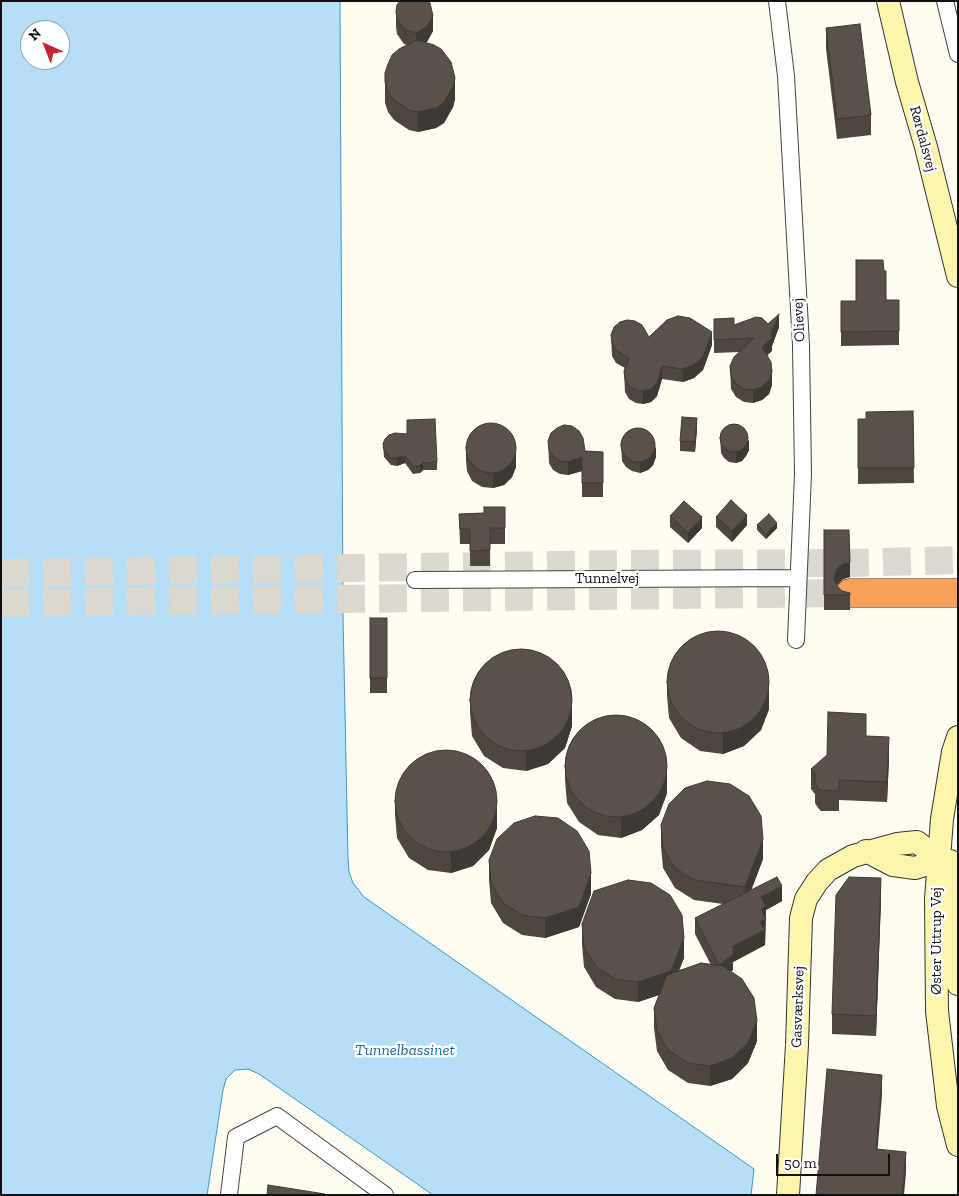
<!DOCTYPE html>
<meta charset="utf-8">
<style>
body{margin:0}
#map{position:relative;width:959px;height:1196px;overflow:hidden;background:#fffcf2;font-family:"Zilla Slab",serif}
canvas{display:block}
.frame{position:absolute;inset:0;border:2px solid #101010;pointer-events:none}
.north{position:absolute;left:20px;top:20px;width:50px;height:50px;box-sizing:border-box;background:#fff;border:1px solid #9f9f9f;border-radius:50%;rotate:316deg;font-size:14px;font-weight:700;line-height:20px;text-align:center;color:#101010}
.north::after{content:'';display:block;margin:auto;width:18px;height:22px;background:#c3252d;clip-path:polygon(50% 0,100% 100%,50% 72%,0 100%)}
.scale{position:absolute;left:776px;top:1154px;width:114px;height:22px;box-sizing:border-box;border:2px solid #101010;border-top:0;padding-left:6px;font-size:15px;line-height:18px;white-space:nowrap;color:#101010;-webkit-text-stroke:4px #fff;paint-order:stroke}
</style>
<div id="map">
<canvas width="959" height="1196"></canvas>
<div class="frame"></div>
<div class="north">N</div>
<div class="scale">50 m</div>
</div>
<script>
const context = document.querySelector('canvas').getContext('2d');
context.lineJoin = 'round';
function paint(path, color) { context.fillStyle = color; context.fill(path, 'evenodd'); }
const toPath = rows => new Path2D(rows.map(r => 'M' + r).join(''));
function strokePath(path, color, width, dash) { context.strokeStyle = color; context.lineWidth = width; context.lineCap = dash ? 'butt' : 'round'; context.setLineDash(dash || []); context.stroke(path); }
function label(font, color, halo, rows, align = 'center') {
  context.font = font + ' "Zilla Slab",serif'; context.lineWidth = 5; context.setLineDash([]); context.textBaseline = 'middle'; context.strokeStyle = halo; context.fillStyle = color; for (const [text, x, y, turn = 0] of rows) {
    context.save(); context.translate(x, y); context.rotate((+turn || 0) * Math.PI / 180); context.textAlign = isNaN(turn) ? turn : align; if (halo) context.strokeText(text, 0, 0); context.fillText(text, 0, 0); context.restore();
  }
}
const water = toPath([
 [1,1,340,1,343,616,348,858,349,872,353,883,364,897,754,1169,751,1195,433,1195,259,1074,248,1069,235,1070,226,1079,223,1090,207,1195,1,1195,1,1],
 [30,30,60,30,60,60,30,60,30,30]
]);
paint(water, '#b6dff7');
strokePath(water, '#3c96cf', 1);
strokePath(toPath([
 [1,573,629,564,850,563,958,560],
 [1,603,850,593]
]), '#dbd9d0', 28, [28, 14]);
const street = toPath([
 [777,1,786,76,801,345,803,474,796,640],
 [945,1,958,54],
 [415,580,798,578],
 [229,1195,236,1137,277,1116,385,1195]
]);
const secondary = toPath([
 [888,1,907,82,926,147,958,276],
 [958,737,953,752,942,819,936,899,937,1011,948,1106,958,1145],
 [866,851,893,865,915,868,940,860,950,861],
 [788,1195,797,1045,801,918,806,899,817,882,828,870,853,856,897,844,917,842,957,874,952,967,958,984]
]);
const highway = toPath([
 [850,593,958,593]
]);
strokePath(street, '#434343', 18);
strokePath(secondary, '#323232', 24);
strokePath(highway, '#212121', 29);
strokePath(street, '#fff', 16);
strokePath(secondary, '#fff5ad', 22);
strokePath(highway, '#f6a059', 28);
paint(toPath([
 [396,11,433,31,426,43,455,99,453,107,444,123,436,128,418,132,409,130,394,120,388,112,385,103,385,73,407,45,404,44,397,34,396,27],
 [826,28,871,115,871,135,837,139,826,49],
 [884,271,886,300,899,300,899,345,841,346,841,301,856,301],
 [714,319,734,325,768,324,779,327,772,346,772,351,767,355,772,385,769,394,762,400,753,403,744,402,736,397,731,389,730,366,740,352,714,353],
 [611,335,649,337,712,345,703,370,694,378,683,382,662,379,657,396,651,402,643,404,636,403,629,399,625,392,624,371,625,368,616,363,612,356],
 [913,411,914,483,858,484,858,419,866,419],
 [697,429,695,452,680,451,680,441],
 [720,436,749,450,746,456,742,461,736,463,729,462,724,458,721,453],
 [548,441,585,451,603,452,603,497,582,497,582,471,568,475,560,474,553,470,549,463],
 [621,442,656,457,653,465,648,470,640,473,632,471,626,467,622,461],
 [383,444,437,462,437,470,423,470,420,473,413,474,405,463,397,466,391,465,384,457],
 [466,445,516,467,512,477,504,485,493,488,482,487,472,481,467,471,466,460],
 [505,507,505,544,490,544,490,566,470,566,470,544,460,544,459,514,484,513],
 [670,516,702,528,688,543,670,527],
 [716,517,747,525,732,542,716,527],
 [757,525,777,528,766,539,757,530],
 [824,530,850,577,843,579,837,585,842,591,850,593,850,610,824,610],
 [370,618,387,618,387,693,370,693],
 [667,675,769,709,761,730,744,746,723,754,700,751,681,738,669,718,667,696],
 [470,693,572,726,565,748,548,764,526,771,503,768,484,756,472,736,470,713],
 [866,736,889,758,887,802,839,800,839,811,821,811,818,808,815,803,815,794,811,789,811,769],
 [565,760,667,793,659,815,642,830,621,838,598,835,579,822,567,803,565,780],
 [395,795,497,828,489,850,473,866,451,873,428,870,409,858,397,838,395,815],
 [661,825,763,859,751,890,782,901,766,910,765,945,733,962,733,970,731,971,757,1041,748,1063,732,1079,710,1086,688,1083,668,1070,657,1051,654,1028,654,1008,659,995,638,1002,615,999,596,987,584,967,582,945,582,924,684,958,679,970,711,965,695,934,695,918,723,904,694,900,675,888,663,868,661,846],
 [489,860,591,894,579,927,545,938,522,935,503,923,491,903,489,880],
 [881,899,876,1036,832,1034,832,1014]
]), '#4d4641');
paint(toPath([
 [433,16,433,31,427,42,416,49,416,33],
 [455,78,455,99,453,107,444,123,436,128,418,132,418,112],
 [779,314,779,327,772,346,772,351,762,360,762,347,771,334],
 [712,332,712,345,703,370,694,378,683,382,683,369],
 [662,366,662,379,657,396,651,402,643,404,643,391],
 [772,372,772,385,769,394,762,400,753,403,753,390],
 [697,418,697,429,695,452,695,442],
 [749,440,749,450,746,456,742,461,736,463,736,452],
 [656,447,656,457,653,465,648,470,640,473,640,462],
 [516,451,516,467,512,477,504,485,493,488,493,473],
 [405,456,405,463,397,466,397,458],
 [582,457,582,471,568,475,568,462],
 [423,463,423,470,420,473,420,466],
 [747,515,747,525,732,542,732,531],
 [702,517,702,528,688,543,688,533],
 [777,523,777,528,766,539,766,534],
 [850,562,850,577,843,579,837,585,834,578,837,569,843,564],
 [769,689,769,709,761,730,744,746,723,754,723,733],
 [572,706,572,726,565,748,548,764,526,771,526,751],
 [889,737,889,758,887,802,887,782],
 [667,773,667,793,659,815,642,830,621,838,621,818],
 [497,808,497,828,489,850,473,866,451,873,451,853],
 [763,839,763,859,745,907,745,887],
 [591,873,591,894,579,927,545,938,545,918],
 [881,878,881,899,876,1036,876,1016],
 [782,886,782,901,766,910,765,945,733,962,733,946,761,897],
 [684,938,684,958,671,991,638,1002,638,982],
 [733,955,733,970,719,980,719,965],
 [757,1021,757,1041,748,1063,732,1079,710,1086,710,1066],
 [882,1075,882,1095,876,1169,876,1149],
 [906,1152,906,1172,904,1195,902,1195]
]), '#3e3935');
const building = toPath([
 [400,1,429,1,430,3,433,16,427,27,416,33,404,29,397,19,396,11,397,5,400,1],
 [860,24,871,115,837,119,826,28,860,24],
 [417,40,434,45,441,49,451,62,455,78,453,87,444,102,436,108,418,112,409,110,394,100,388,92,385,82,385,73,388,64,392,55,399,49,417,40],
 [856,260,883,260,884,271,886,271,886,300,899,300,899,331,841,332,841,301,856,301,856,260],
 [779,314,771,334,772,338,762,347,771,362,772,372,769,380,762,387,753,390,744,389,736,384,731,376,730,366,734,357,754,338,714,340,714,319,734,318,734,325,756,317,762,318,768,324,779,314],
 [678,316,690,318,712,332,703,357,694,365,683,369,662,366,657,383,651,389,643,391,636,390,629,386,625,379,624,371,629,358,616,350,612,343,611,335,614,327,620,322,627,320,635,321,642,325,649,337,667,320,678,316],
 [913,411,914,468,858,468,858,419,866,419,866,412,913,411],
 [682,417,697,418,695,442,680,441,682,417],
 [435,419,437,462,423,463,420,466,413,466,405,456,397,458,391,458,384,450,383,444,385,439,389,435,395,433,407,434,407,420,435,419],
 '466 448a25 25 0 1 1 50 0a25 25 0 1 1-50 0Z',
 '720 438a14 14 0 1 1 28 0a14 14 0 1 1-28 0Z',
 [564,425,572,426,579,431,583,438,585,451,603,452,603,483,582,483,582,457,568,462,560,461,553,456,549,449,548,441,551,433,557,428,564,425],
 '621 445a17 17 0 1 1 34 0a17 17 0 1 1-34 0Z',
 [731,500,747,515,732,531,716,517,731,500],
 [684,501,702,517,688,533,670,516,684,501],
 [484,507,505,507,505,528,490,528,490,550,470,551,470,529,460,529,459,514,484,513,484,507],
 [769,514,777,523,766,534,757,525,769,514],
 [824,530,849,530,850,562,843,564,837,569,834,578,837,586,842,591,850,593,850,595,824,595,824,530],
 [370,618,387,618,387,678,370,678,370,618],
 '667 682a51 51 0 1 1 102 0a51 51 0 1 1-102 0Z',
 '470 700a51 51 0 1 1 102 0a51 51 0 1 1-102 0Z',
 [828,712,866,714,866,736,889,737,887,782,839,780,839,791,821,790,818,788,815,783,815,774,811,769,827,755,828,712],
 '565 766a51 51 0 1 1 102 0a51 51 0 1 1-102 0Z',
 '395 801a51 51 0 1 1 102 0a51 51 0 1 1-102 0Z',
 [707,781,730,784,749,796,761,816,763,839,745,887,694,880,675,868,663,848,661,825,669,804,685,788,707,781],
 [535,816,558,818,577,831,589,851,591,873,579,907,545,918,522,915,503,903,491,883,489,860,497,839,514,823,535,816],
 [777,877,782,886,761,897,766,906,761,909,766,919,760,922,765,930,733,946,733,955,719,965,695,918,777,877],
 [849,877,881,878,876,1016,832,1014,836,895,849,877],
 [628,880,651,883,670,895,682,915,684,938,671,971,638,982,615,979,596,967,584,947,582,924,594,891,628,880],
 [701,963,723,966,742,979,754,998,757,1021,748,1043,732,1058,710,1066,688,1063,668,1050,657,1031,654,1008,667,975,701,963],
 [827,1069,882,1075,876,1149,906,1152,902,1195,816,1195,827,1069],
 [268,1185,325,1194,325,1195,267,1195,268,1185]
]);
paint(building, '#59514c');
strokePath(building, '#3e3935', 1);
label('15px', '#101010', '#fff', [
 ["Rørdalsvej",923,139,75],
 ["Olievej",799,320,-93],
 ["Tunnelvej",607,579],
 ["Øster Uttrup Vej",937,941,-90],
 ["Gasværksvej",798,1007,-88]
]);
label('italic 16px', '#1667a4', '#fff', [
 ["Tunnelbassinet",405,1050]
]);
</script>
